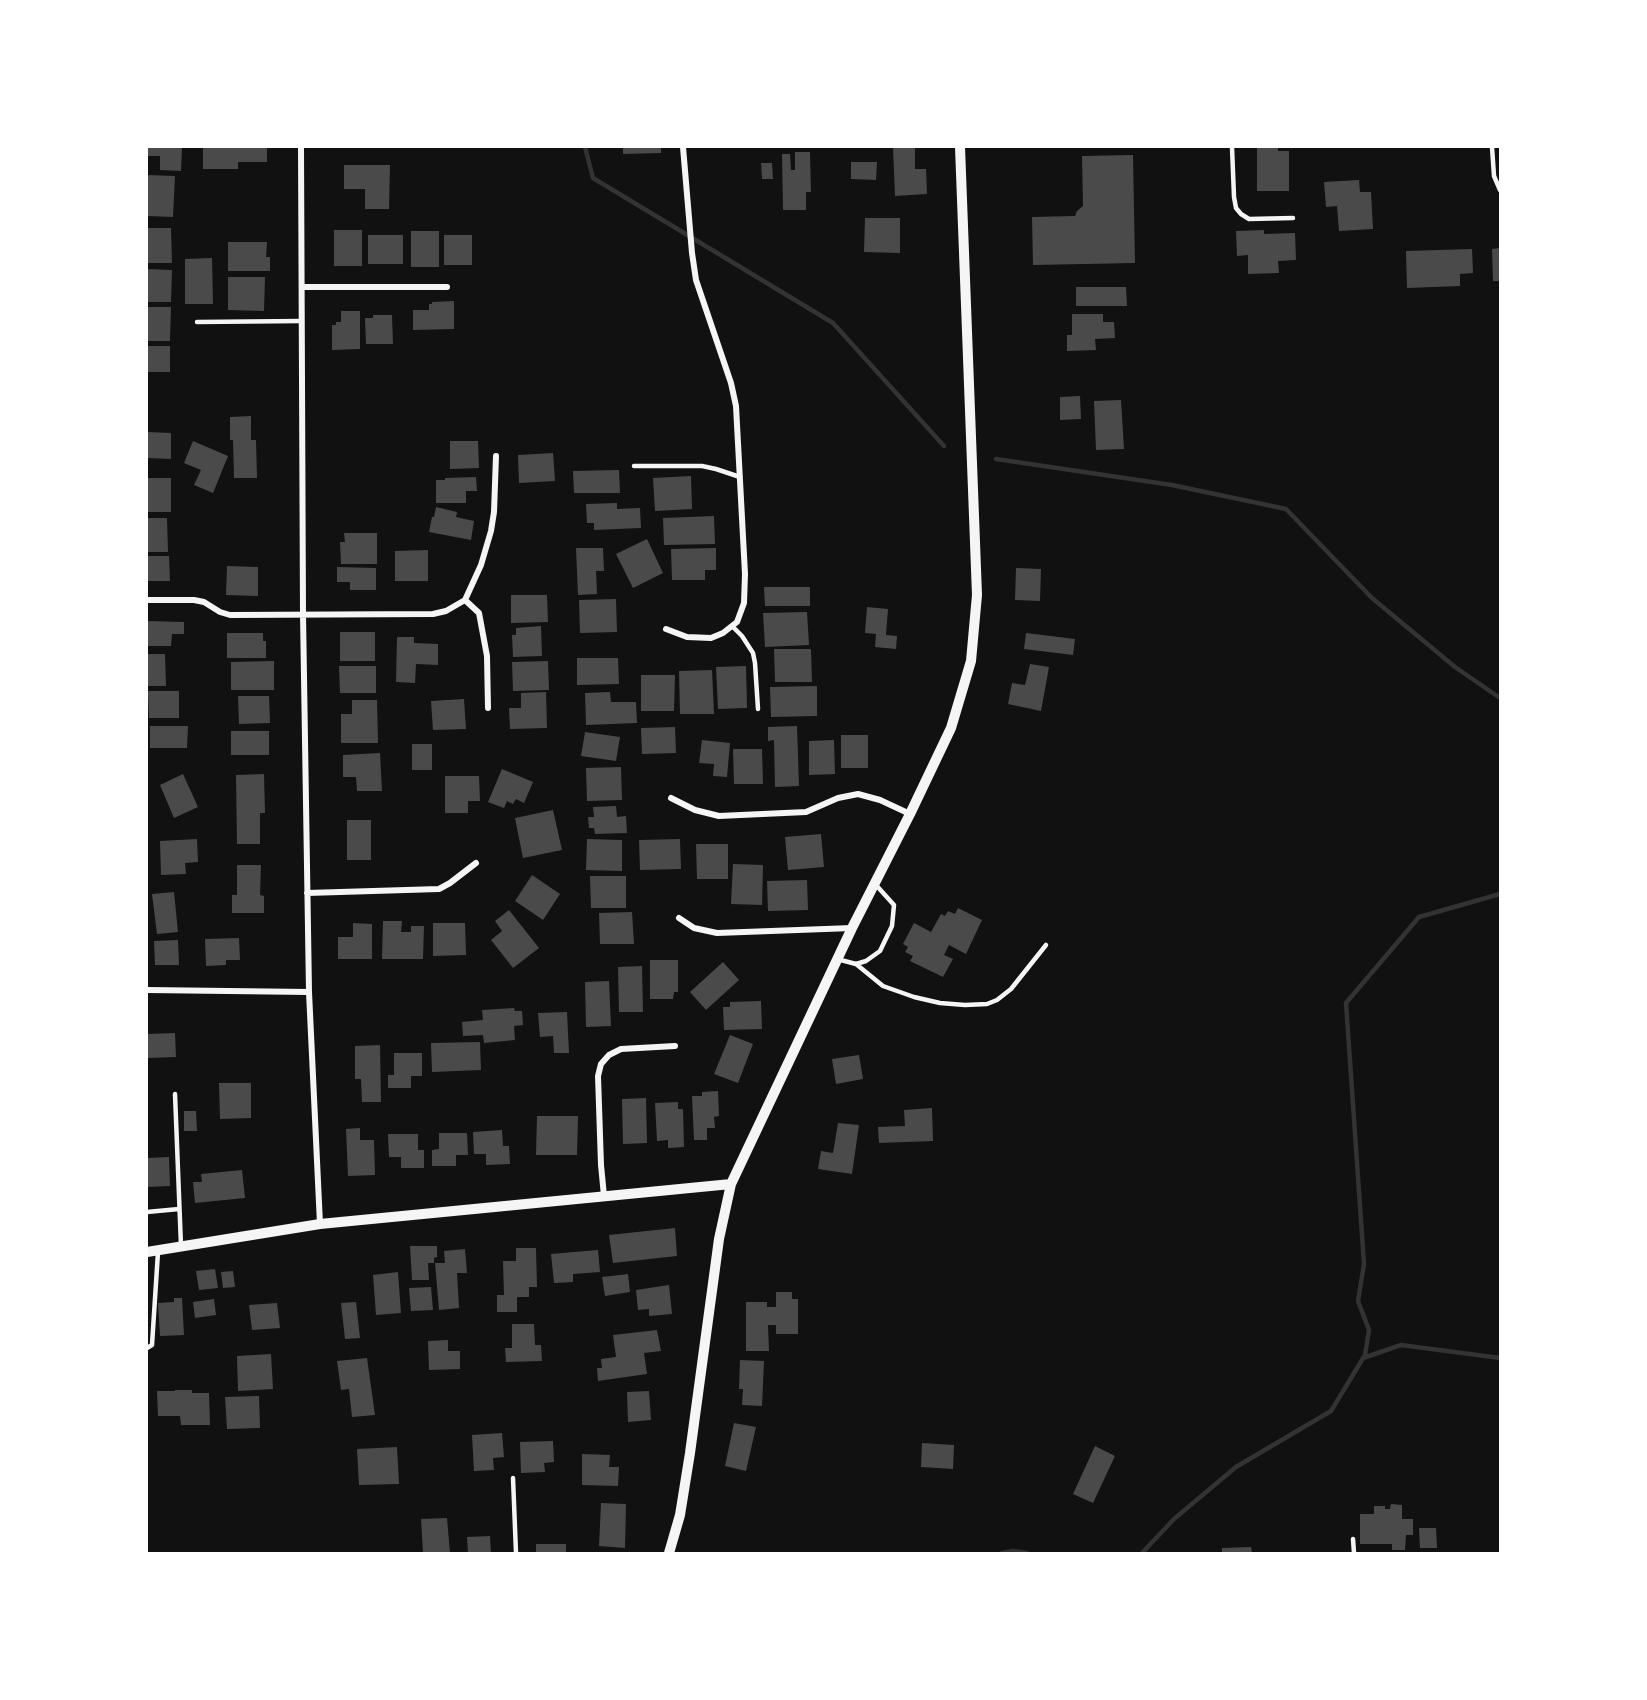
<!DOCTYPE html>
<style>
body{margin:0}
#map{position:relative;width:1647px;height:1700px;overflow:hidden;background:#111;font-family:"Varela Round",sans-serif}
canvas{display:block}
.frame{position:absolute;inset:0;border:148px solid #fff;pointer-events:none}
</style>
<div id="map">
<canvas width="1647" height="1700"></canvas>
<div class="frame"></div>
</div>
<script>
const context = document.querySelector('canvas').getContext('2d');
context.lineJoin = 'round';
const toPath = rows => new Path2D(rows.map(r => 'M' + r).join(''));
function strokePath(path, color, width, dash) { context.strokeStyle = color; context.lineWidth = width; context.lineCap = dash ? 'butt' : 'round'; context.setLineDash(dash || []); context.stroke(path); }
function paint(path, color) { context.fillStyle = color; context.fill(path, 'evenodd'); }
strokePath(toPath([
 [585,147,593,178,833,323,944,446],
 [996,459,1172,485,1286,509,1372,598,1455,667,1500,698],
 [1363,1358,1401,1345,1500,1358],
 [1002,1553,1013,1551,1027,1553],
 [1142,1553,1174,1519,1236,1467,1331,1411,1365,1355,1369,1330,1358,1301,1364,1264,1346,1003,1419,917,1500,894]
]), '#333', 4.5);
paint(toPath([
 [147,147,182,147,181,171,160,170,160,156,147,156],
 [203,147,267,147,267,162,238,162,238,169,203,169],
 [623,147,661,147,661,153,623,154],
 [893,147,915,147,915,169,926,169,927,194,895,196],
 [1257,147,1278,147,1278,151,1289,151,1289,191,1257,191],
 [795,152,810,152,811,192,806,192,806,210,783,210,782,154,790,154,791,170,795,170],
 [1133,155,1135,263,1033,265,1032,217,1075,216,1077,211,1083,206,1082,156],
 [851,162,877,162,876,180,851,179],
 [761,163,772,163,773,179,762,179],
 [344,165,390,165,389,209,365,209,365,189,344,189],
 [147,175,175,176,173,217,147,216],
 [1359,180,1360,192,1371,192,1373,229,1339,231,1337,206,1326,207,1324,182],
 [865,218,900,218,900,253,864,252],
 [147,228,171,228,172,263,147,263],
 [334,230,362,230,362,266,334,266],
 [1264,230,1264,234,1295,233,1296,260,1278,261,1279,273,1248,274,1248,255,1237,256,1236,231],
 [411,231,439,231,439,267,411,267],
 [368,235,403,235,403,264,368,264],
 [444,235,472,235,472,265,444,265],
 [228,242,267,242,266,257,270,257,270,271,228,271],
 [1500,248,1500,281,1493,281,1492,249],
 [1472,249,1473,273,1460,274,1460,286,1407,288,1406,251],
 [212,258,213,304,185,304,185,259],
 [147,269,172,270,171,302,147,302],
 [228,277,265,277,264,311,228,310],
 [1076,287,1126,287,1127,306,1076,306],
 [454,301,454,329,413,330,413,310,429,310,429,304,432,304,432,302],
 [147,307,171,307,170,341,147,341],
 [341,311,360,311,360,349,332,350,332,325,336,325,336,322,341,322],
 [1072,314,1103,314,1103,322,1114,322,1115,338,1095,339,1096,350,1067,351,1067,335,1072,335],
 [373,315,392,315,393,344,366,344,365,318,373,318],
 [147,346,170,346,170,372,147,372],
 [1080,396,1081,419,1060,420,1060,397],
 [1121,400,1124,449,1096,450,1094,401],
 [251,416,251,440,256,440,257,478,234,478,233,440,230,440,230,417],
 [147,432,171,433,171,459,147,458],
 [193,441,228,456,213,493,194,485,201,470,184,463],
 [450,441,478,441,479,468,450,469],
 [553,453,555,481,519,483,518,455],
 [619,470,620,493,574,493,573,471],
 [691,476,692,509,655,511,653,478],
 [476,477,477,491,466,491,466,503,436,503,436,480,445,480,445,478],
 [147,478,171,478,171,512,147,512],
 [617,503,617,509,640,508,641,528,594,530,594,523,587,523,586,504],
 [436,507,457,512,456,517,474,521,471,540,429,532,432,517,434,517],
 [714,516,715,544,664,545,663,518],
 [147,518,167,518,168,552,147,552],
 [344,533,377,533,377,564,341,564,340,542,345,542],
 [647,539,663,573,633,588,616,554],
 [576,548,603,548,604,571,596,571,597,594,578,595],
 [716,548,716,570,705,570,705,580,672,580,671,549],
 [428,550,428,581,395,581,395,551],
 [147,556,169,556,170,581,147,581],
 [227,566,258,567,258,596,226,595],
 [337,567,376,568,376,590,350,590,350,582,337,582],
 [1016,568,1041,569,1040,601,1015,600],
 [764,587,810,587,810,606,765,606],
 [511,595,547,595,548,622,511,623],
 [616,599,617,632,580,633,579,600],
 [867,607,888,609,886,635,897,636,896,649,875,647,876,634,865,633],
 [807,612,809,645,765,647,763,613],
 [147,621,184,622,184,634,172,634,171,646,147,646],
 [541,626,542,656,513,657,512,635,516,635,516,628],
 [340,632,375,632,375,661,340,661],
 [227,633,263,633,263,641,266,641,266,658,227,658],
 [1026,633,1075,639,1073,655,1024,649],
 [397,637,414,637,414,643,438,644,438,665,416,664,415,683,396,682],
 [774,649,811,649,812,682,775,682],
 [147,654,165,654,166,686,147,686],
 [577,658,618,658,619,684,577,685],
 [274,661,274,690,231,690,231,662],
 [548,661,549,690,513,691,512,662],
 [1030,664,1049,667,1041,711,1008,704,1012,683,1025,685],
 [339,666,376,666,376,693,340,693],
 [746,666,747,708,718,709,716,667],
 [712,670,714,714,680,714,679,671],
 [641,675,675,675,674,711,641,711],
 [817,686,817,716,771,717,770,687],
 [148,691,179,691,179,718,149,718],
 [546,692,547,728,510,729,509,708,521,708,521,693],
 [610,692,611,702,636,702,637,723,586,725,585,693],
 [238,696,269,696,270,723,239,724],
 [464,699,466,729,433,730,431,701],
 [352,700,377,700,378,743,341,743,341,714,352,714],
 [150,726,188,726,187,748,150,748],
 [797,726,799,786,775,787,774,740,768,741,768,727],
 [675,727,676,753,642,754,641,728],
 [231,731,269,731,269,755,231,755],
 [585,732,620,737,616,761,581,756],
 [841,735,868,735,868,768,841,768],
 [702,740,730,743,727,777,713,776,714,764,699,763],
 [834,740,835,774,809,775,809,741],
 [412,744,432,744,432,770,412,770],
 [733,749,762,749,763,784,734,784],
 [380,753,382,791,357,791,356,777,343,777,343,755],
 [621,767,622,800,587,801,586,768],
 [502,769,533,782,524,803,516,799,513,804,507,801,504,808,488,802],
 [183,774,198,807,174,818,160,785],
 [264,774,265,813,260,813,260,844,237,844,236,775],
 [445,776,479,776,480,801,468,801,468,813,445,813],
 [616,806,617,817,626,816,627,833,595,834,594,828,589,828,588,817,594,817,593,807],
 [553,810,562,850,523,858,515,818],
 [347,820,371,820,371,860,347,860],
 [821,834,824,867,788,870,785,837],
 [197,839,198,862,185,863,186,874,161,875,160,841],
 [587,839,622,840,622,871,586,870],
 [680,839,681,869,640,870,639,840],
 [696,844,728,844,728,879,697,879],
 [733,864,763,865,762,905,731,904],
 [237,865,261,865,260,895,264,896,264,913,232,913,232,895,237,895],
 [532,875,560,894,543,920,515,901],
 [590,876,626,876,626,908,591,908],
 [807,880,808,910,768,911,767,881],
 [174,892,178,932,157,934,152,894],
 [958,908,982,920,966,954,949,945,944,955,953,959,943,977,910,961,913,956,905,952,908,947,903,944,914,923,931,932,941,914,945,916,948,911,955,914],
 [509,910,539,948,513,968,491,940,502,931,495,921],
 [632,912,634,944,600,944,599,913],
 [383,921,402,921,401,932,411,932,411,926,424,926,423,959,382,959],
 [353,923,372,924,372,959,338,959,338,937,353,937],
 [433,923,465,923,466,955,433,956],
 [239,938,240,960,226,960,226,965,206,966,205,939],
 [178,940,179,965,155,965,154,941],
 [650,960,678,960,678,992,674,992,673,999,650,999],
 [723,962,739,980,706,1010,690,992],
 [642,966,643,1012,619,1012,618,967],
 [609,981,611,1026,586,1027,585,982],
 [761,1001,762,1029,724,1030,723,1007,730,1007,730,1002],
 [514,1008,515,1011,522,1011,523,1025,514,1026,515,1040,484,1043,483,1035,463,1036,462,1022,483,1020,482,1010],
 [567,1012,569,1053,554,1053,553,1036,540,1037,538,1013],
 [175,1033,176,1057,147,1058,147,1034],
 [730,1035,753,1044,738,1083,714,1074],
 [480,1042,481,1070,432,1072,431,1043],
 [380,1045,381,1102,362,1102,361,1079,355,1079,355,1046],
 [394,1053,422,1053,422,1076,411,1076,411,1088,388,1088,388,1075,394,1075],
 [859,1055,863,1079,836,1084,832,1059],
 [219,1083,251,1083,251,1118,220,1119],
 [718,1091,719,1116,714,1117,715,1128,707,1128,707,1140,694,1140,692,1096,702,1096,702,1092],
 [646,1098,647,1143,623,1144,622,1099],
 [678,1102,678,1109,683,1109,684,1147,668,1148,668,1140,657,1141,655,1103],
 [932,1108,933,1141,879,1143,878,1127,905,1126,904,1110],
 [184,1111,196,1111,197,1131,184,1131],
 [537,1116,578,1116,577,1155,536,1155],
 [838,1123,859,1125,852,1174,818,1169,821,1151,833,1153],
 [360,1128,360,1140,374,1140,375,1175,348,1176,346,1129],
 [502,1130,503,1146,509,1146,510,1164,486,1165,486,1154,474,1154,473,1132],
 [439,1133,467,1133,468,1155,456,1155,456,1166,432,1166,432,1150,439,1149],
 [388,1134,418,1134,418,1150,424,1150,424,1168,401,1168,401,1157,389,1157],
 [169,1157,170,1186,147,1187,147,1158],
 [242,1170,245,1198,195,1203,193,1182,202,1182,201,1174],
 [675,1228,677,1256,613,1263,609,1235],
 [410,1246,437,1246,437,1257,434,1258,434,1263,428,1263,429,1280,412,1280],
 [516,1248,536,1248,537,1287,529,1287,529,1297,517,1297,517,1312,497,1312,497,1295,504,1295,503,1261,516,1261],
 [465,1249,467,1273,457,1273,459,1308,439,1310,435,1263,445,1263,444,1251],
 [598,1250,600,1272,573,1274,573,1282,554,1283,551,1254],
 [215,1269,218,1288,199,1290,196,1271],
 [233,1271,235,1287,223,1288,221,1272],
 [398,1272,401,1313,376,1315,373,1275],
 [628,1274,630,1292,605,1296,602,1277],
 [669,1285,672,1314,649,1316,649,1309,638,1310,636,1290],
 [431,1287,433,1310,411,1311,409,1288],
 [776,1292,792,1292,792,1299,798,1299,798,1334,776,1334,776,1325,768,1325,769,1351,746,1351,746,1302,767,1302,767,1307,776,1307],
 [174,1298,182,1298,184,1335,160,1336,158,1303,174,1302],
 [214,1299,216,1315,195,1318,193,1302],
 [356,1302,360,1338,345,1339,341,1303],
 [277,1303,280,1328,252,1330,249,1305],
 [512,1324,534,1324,535,1345,541,1345,542,1361,506,1362,505,1348,512,1348],
 [657,1330,661,1351,644,1353,647,1374,598,1381,597,1368,602,1368,601,1359,616,1357,613,1335],
 [448,1340,448,1351,460,1351,460,1369,429,1370,428,1341],
 [271,1354,273,1389,238,1391,237,1356],
 [367,1358,375,1415,352,1417,349,1389,341,1390,337,1361],
 [740,1360,764,1361,762,1406,742,1405,743,1389,739,1389],
 [175,1390,192,1390,192,1393,209,1393,210,1425,181,1425,180,1416,158,1416,157,1391,175,1391],
 [649,1391,651,1420,628,1422,627,1392],
 [259,1396,260,1428,227,1429,225,1397],
 [734,1423,756,1427,746,1471,725,1466],
 [502,1433,504,1457,493,1458,494,1470,474,1471,472,1435],
 [553,1441,554,1462,544,1463,545,1472,521,1473,520,1442],
 [922,1443,954,1445,953,1469,921,1467],
 [1095,1446,1115,1456,1093,1503,1073,1494],
 [397,1447,399,1484,359,1485,357,1449],
 [582,1454,610,1455,609,1467,619,1467,618,1486,582,1485],
 [601,1503,626,1504,625,1548,599,1546],
 [1391,1504,1402,1505,1402,1519,1413,1519,1413,1535,1406,1535,1405,1550,1392,1550,1392,1544,1360,1544,1360,1514,1374,1514,1374,1506,1385,1506,1385,1509,1390,1509],
 [447,1518,450,1553,423,1553,421,1519],
 [1419,1528,1436,1528,1437,1548,1420,1548],
 [490,1536,491,1553,468,1553,467,1537],
 [536,1544,566,1544,566,1553,536,1553],
 [1251,1547,1252,1553,1222,1553,1222,1548]
]), '#4a4a4a');
strokePath(toPath([
 [1232,147,1234,197,1236,208,1241,214,1249,219,1293,218],
 [1492,147,1494,176,1500,190],
 [197,322,302,321],
 [634,466,702,466,716,469,740,477],
 [732,626,742,636,753,653,755,663,758,709],
 [837,959,856,964,866,961,880,951,892,926,894,905,876,885],
 [856,964,883,986,914,997,940,1003,965,1005,987,1004,997,1000,1011,989,1046,945],
 [175,1094,181,1246],
 [147,1212,179,1209],
 [147,1348,152,1345,158,1252],
 [513,1478,516,1553],
 [1353,1539,1354,1553]
]), '#f5f5f5', 4.5);
strokePath(toPath([
 [301,147,303,614,309,992,320,1224],
 [302,287,447,287],
 [147,600,194,600,204,602,220,612,230,615,433,614,446,611,465,600,481,565,491,531,494,512,496,456],
 [465,600,479,613,487,656,488,708],
 [666,629,687,637,711,638,723,633,737,622,744,603,745,574,736,406,731,383,696,280,692,253,683,147],
 [671,798,695,810,719,816,806,812,838,798,858,794,880,800,910,814],
 [307,893,439,889,450,883,476,863],
 [679,918,694,928,717,933,852,928],
 [147,990,309,992],
 [604,1196,601,1165,598,1076,601,1064,609,1055,621,1049,675,1046]
]), '#f5f5f5', 6);
strokePath(toPath([
 [147,1252,320,1224,731,1184],
 [669,1553,680,1515,690,1453,719,1239,731,1184,852,928,910,814,951,728,971,661,977,595,960,147]
]), '#f5f5f5', 10);
</script>
